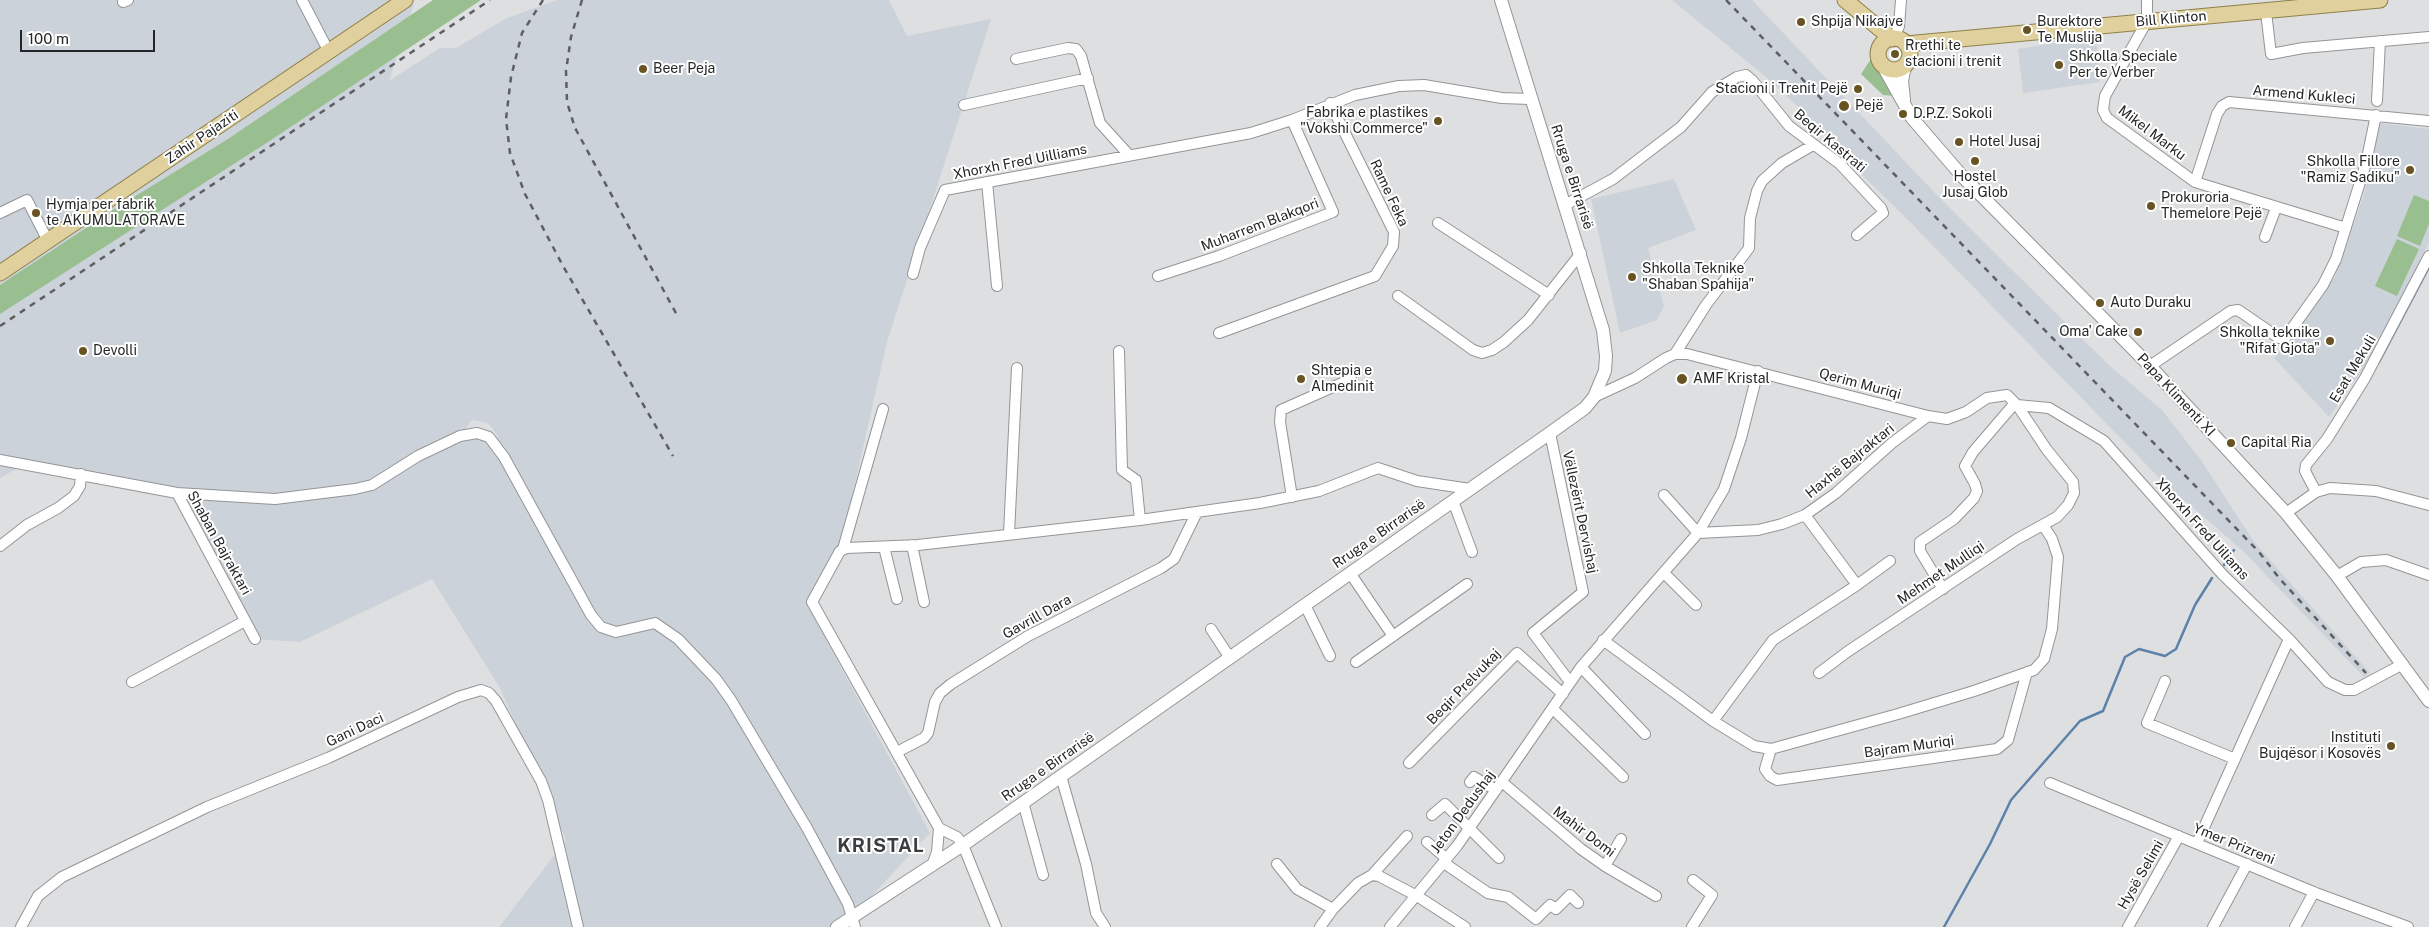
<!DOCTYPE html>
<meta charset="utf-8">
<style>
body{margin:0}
#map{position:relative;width:2429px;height:927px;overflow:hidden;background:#dedfe1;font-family:"Public Sans",sans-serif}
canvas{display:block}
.scale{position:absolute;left:20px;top:30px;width:135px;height:22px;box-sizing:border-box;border:2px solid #252626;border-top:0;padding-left:6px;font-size:15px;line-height:18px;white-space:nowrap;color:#252626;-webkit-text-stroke:4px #fff;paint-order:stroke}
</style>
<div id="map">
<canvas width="2429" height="927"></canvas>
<div class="scale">100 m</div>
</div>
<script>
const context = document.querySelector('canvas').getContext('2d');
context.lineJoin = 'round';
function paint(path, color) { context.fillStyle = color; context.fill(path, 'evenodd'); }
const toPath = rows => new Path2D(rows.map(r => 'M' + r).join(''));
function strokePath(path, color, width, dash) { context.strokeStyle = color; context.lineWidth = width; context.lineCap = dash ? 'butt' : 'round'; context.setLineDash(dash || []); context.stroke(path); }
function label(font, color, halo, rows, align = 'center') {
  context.font = font + ' "Public Sans",sans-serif'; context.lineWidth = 4; context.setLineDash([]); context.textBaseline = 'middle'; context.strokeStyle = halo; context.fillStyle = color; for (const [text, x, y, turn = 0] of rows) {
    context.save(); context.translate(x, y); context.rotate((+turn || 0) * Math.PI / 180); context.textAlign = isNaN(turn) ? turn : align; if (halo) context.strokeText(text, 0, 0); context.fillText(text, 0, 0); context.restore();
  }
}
paint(toPath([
 [0,0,415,0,389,81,440,48,456,48,507,18,557,0,889,0,907,36,991,19,887,342,843,536,807,604,930,833,852,917,837,927,499,927,566,840,500,688,432,579,300,642,255,639,177,493,25,464,0,478],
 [472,420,488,423,499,437,462,433],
 [1672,0,1752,0,1935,193,2009,267,2111,367,2162,410,2201,460,2254,542,2370,673,2364,677,2243,551,2189,504,2175,494,1912,224,1836,149,1807,115,1772,82],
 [2096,36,2100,82,2023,93,2018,49],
 [2379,123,2429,129,2429,242,2394,313,2362,370,2329,417,2274,358,2335,277,2364,194],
 [1674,179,1696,230,1648,248,1664,306,1657,320,1620,333,1591,199]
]), '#ccd2d9');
paint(toPath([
 [433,0,481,0,268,142,0,314,0,285,113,210,228,139],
 [1873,56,1895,96,1883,95,1861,74],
 [2414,195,2429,201,2429,224,2420,246,2397,236],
 [2397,239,2419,249,2397,296,2375,286]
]), '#99bf90');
strokePath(toPath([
 [2379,362,2429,267],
 [2224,565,2234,550],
 [1944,927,1990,844,2011,800,2080,721,2103,711,2125,657,2139,649,2165,656,2176,649,2195,605,2212,578]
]), '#5d82a9', 2.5);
const minor = toPath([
 [302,0,329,52],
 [2147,0,2147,21,2105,96,2103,110,2107,118,2195,182,2346,228],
 [123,2,128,0],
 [2266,12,2271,54,2303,48,2429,37],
 [1894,38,1899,26,1901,0],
 [1016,59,1068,48,1076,49,1081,56,1100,123,1129,155],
 [2377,101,2380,41],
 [964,105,1088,78],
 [987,182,997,286],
 [2195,182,2217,114,2222,106,2229,102,2429,121],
 [1565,205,1613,179,1681,127,1712,92,1737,77,1746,75,1752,80,1789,126,1840,164,1881,208,1883,213,1857,235],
 [0,213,27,200,48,241],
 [1438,223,1549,295],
 [2265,237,2276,208],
 [913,274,920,248,945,190,1251,133,1292,120,1355,95,1399,86,1424,85,1502,98,1530,99],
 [1158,276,1219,256,1333,212,1292,120],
 [1398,296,1473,350,1482,353,1492,350,1504,342,1528,320,1581,253],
 [1219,333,1375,276,1393,246,1394,232,1330,103],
 [1119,351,1122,470,1136,480,1140,520],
 [1675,354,1706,305,1749,248,1750,218,1757,191,1762,181,1782,163,1813,145],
 [2150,366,2231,311,2238,310,2279,338,2286,337,2323,285,2336,259,2366,163,2376,115],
 [1594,397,1635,378,1666,358,1675,354,1687,354,1928,416,1947,419,1966,412,1987,398,2007,395,2017,405,2047,450,2073,482,2074,493,2068,505,2057,517,2017,539,1847,652,1819,673],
 [2017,405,2049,408,2104,441,2223,575,2289,639,2328,682,2345,690,2354,690,2403,664],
 [1550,433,1583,592,1533,633,1570,682],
 [0,460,177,493,255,639],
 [2316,492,2305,471,2306,465,2327,439,2365,378,2429,256],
 [177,493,275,499,355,489,372,485,418,456,460,436,477,433,489,437,504,457,591,615,601,627,616,632,655,623,678,639,716,679,731,700,807,828,848,904,855,927],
 [1664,495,1698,533,1758,530,1782,524,1805,515,1836,493,1892,443,1928,416],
 [1292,497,1280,422,1281,410,1351,379],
 [1453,501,1472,552],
 [2286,513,2316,492,2330,488,2376,491,2429,505],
 [1805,515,1857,585,1890,561],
 [1009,534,1017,368],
 [912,545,924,602],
 [0,546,27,525,58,508,74,496,80,486,81,474],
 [884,547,897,599],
 [843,549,883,409],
 [1350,573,1393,636],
 [1665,574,1696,605],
 [2337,576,2361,562,2386,560,2429,575],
 [1943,589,1920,551,1920,542,1954,519,1974,498,1977,491,1975,484,1965,466,1973,452,2015,403],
 [1305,605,1330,656],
 [1211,629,1230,658],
 [1603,640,1713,721,1754,746,1771,749,1898,714,1974,691,2034,670,2044,659,2052,629,2058,557,2052,539,2043,525],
 [1356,662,1467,584],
 [1581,667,1645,734],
 [2165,681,2147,723,2235,759],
 [132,682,245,621],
 [1553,709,1623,777],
 [1713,721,1773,640,1857,585],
 [1771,749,1765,769,1770,776,1777,780,1997,749,2008,740,2027,672],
 [897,752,924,738,928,733,935,702,940,693,951,684,1028,636,1161,568,1174,559,1197,512],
 [1409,763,1517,653,1563,694],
 [1061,776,1086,864,1096,913,1105,927],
 [1470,782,1474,777,1496,790],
 [1502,782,1581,849,1605,866,1656,896],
 [2050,783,2321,895,2408,927],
 [1023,802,1043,875],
 [1432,815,1445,804,1499,858],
 [1427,842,1447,859],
 [2197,843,2289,639],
 [1444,863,1488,893,1508,897,1536,919,1550,905,1556,909,1570,895,1578,903],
 [1277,864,1297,889,1333,909],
 [932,866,937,852,939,828],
 [1605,866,1621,839],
 [1372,875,1407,836],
 [21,927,38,896,62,877,207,807,328,758,458,697,481,690,489,693,496,701,541,781,548,800,578,927],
 [996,927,963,845,957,837,939,828,812,602,840,551,847,548,918,545,1140,520,1260,503,1319,491,1378,468,1417,481,1470,489],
 [1320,927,1333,909,1358,883,1372,875,1379,876,1417,896,1465,927],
 [1390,927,1457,846,1581,667,1698,533,1724,489,1741,438,1758,371],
 [1692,927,1712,895,1693,880],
 [2128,927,2179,836],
 [2213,927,2247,864],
 [2295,927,2314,892]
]);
const tertiary = toPath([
 [1883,66,1912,118,1962,176,2150,366,2286,513,2337,576,2429,701],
 [1904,100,1902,81,1905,66],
 [837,927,963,845,1550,433,1585,408,1594,397,1605,371,1606,356,1603,330,1501,0]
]);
const primary = toPath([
 [1845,0,1892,39],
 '1878 54a16 16 0 1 1 32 0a16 16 0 1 1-32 0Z',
 [1906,44,2380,0],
 [0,273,405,0]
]);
strokePath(minor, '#949596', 12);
strokePath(tertiary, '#949596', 14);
strokePath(primary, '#908048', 17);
strokePath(minor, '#fff', 10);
strokePath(tertiary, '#fff', 12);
strokePath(primary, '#dfd09d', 15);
strokePath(toPath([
 [543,0,522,33,511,77,506,119,510,153,525,194,563,266,673,456],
 [582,0,571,37,566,71,567,102,575,128,677,315],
 [1726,0,2259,552,2279,578,2366,673],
 [0,326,490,0]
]), '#5e5f60', 2.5, [6, 6]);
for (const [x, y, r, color] of [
 [1801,22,5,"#685322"],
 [2027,30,5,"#685322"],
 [1895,54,5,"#685322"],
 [2059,65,5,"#685322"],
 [643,69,5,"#685322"],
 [1858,89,5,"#685322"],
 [1844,106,6,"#685322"],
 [1903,114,5,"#685322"],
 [1438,121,5,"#685322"],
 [1959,142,5,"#685322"],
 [1975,161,5,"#685322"],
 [2410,170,5,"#685322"],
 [2151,206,5,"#685322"],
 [36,213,5,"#685322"],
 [1632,277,5,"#685322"],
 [2100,303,5,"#685322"],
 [2138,332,5,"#685322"],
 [2330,341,5,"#685322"],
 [83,351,5,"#685322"],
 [1301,379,5,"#685322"],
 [1682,379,6,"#685322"],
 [2231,443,5,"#685322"],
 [2391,746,5,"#685322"]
]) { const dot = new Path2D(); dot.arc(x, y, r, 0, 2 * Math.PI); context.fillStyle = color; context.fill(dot); strokePath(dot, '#fff', 2); }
label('14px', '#252626', '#fff', [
 ["Bill Klinton",2171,19,-5],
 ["Armend Kukleci",2304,95,5],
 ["Mikel Marku",2152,133,37],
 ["Zahir Pajaziti",202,137,-34],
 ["Beqir Kastrati",1830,141,40],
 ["Xhorxh Fred Uilliams",1020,162,-11],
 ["Rruga e Birrarisë",1572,177,72],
 ["Rame Feka",1389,193,65],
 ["Muharrem Blakqori",1260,225,-21],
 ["Esat Mekuli",2353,369,-59],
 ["Qerim Muriqi",1860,384,15],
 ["Papa Klimenti XI",2176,395,47],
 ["Haxhë Bajraktari",1850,461,-39],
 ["Vëllezërit Dervishaj",1580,512,78],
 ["Xhorxh Fred Uiliams",2202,529,48],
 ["Rruga e Birrarisë",1379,534,-35],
 ["Shaban Bajraktari",219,543,61],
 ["Mehmet Mulliqi",1941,573,-34],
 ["Gavrill Dara",1037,617,-29],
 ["Beqir Prelvukaj",1464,687,-46],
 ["Gani Daci",355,730,-25],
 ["Bajram Muriqi",1909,747,-8],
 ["Rruga e Birrarisë",1048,767,-35],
 ["Jeton Dedushaj",1463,812,-54],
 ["Mahir Domi",1584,832,37],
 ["Ymer Prizreni",2234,844,22],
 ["Hysë Selimi",2141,875,-60]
]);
label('14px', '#252626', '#fff', [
 ["Shpija Nikajve",1811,22],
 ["Burektore",2037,22],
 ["Te Muslija",2037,38],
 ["Rrethi te",1905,46],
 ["stacioni i trenit",1905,62],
 ["Shkolla Speciale",2069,57],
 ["Per te Verber",2069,73],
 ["Beer Peja",653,69],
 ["Stacioni i Trenit Pejë",1848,89,"right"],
 ["Pejë",1855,106],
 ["Fabrika e plastikes",1428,113,"right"],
 ["\"Vokshi Commerce\"",1428,129,"right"],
 ["D.P.Z. Sokoli",1913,114],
 ["Hotel Jusaj",1969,142],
 ["Shkolla Fillore",2400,162,"right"],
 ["\"Ramiz Sadiku\"",2400,178,"right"],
 ["Hostel",1975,177,"center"],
 ["Jusaj Glob",1975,193,"center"],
 ["Prokuroria",2161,198],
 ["Themelore Pejë",2161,214],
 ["Hymja per fabrik",46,205],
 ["te AKUMULATORAVE",46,221],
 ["Shkolla Teknike",1642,269],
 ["\"Shaban Spahija\"",1642,285],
 ["Auto Duraku",2110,303],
 ["Oma' Cake",2128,332,"right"],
 ["Shkolla teknike",2320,333,"right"],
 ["\"Rifat Gjota\"",2320,349,"right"],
 ["Devolli",93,351],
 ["Shtepia e",1311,371],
 ["Almedinit",1311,387],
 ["AMF Kristal",1693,379],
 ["Capital Ria",2241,443],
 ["Instituti",2381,738,"right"],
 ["Bujqësor i Kosovës",2381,754,"right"]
], 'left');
context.letterSpacing = '1px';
label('bold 19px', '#3c3d3e', '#fff', [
 ["KRISTAL",881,846]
]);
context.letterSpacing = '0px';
</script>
